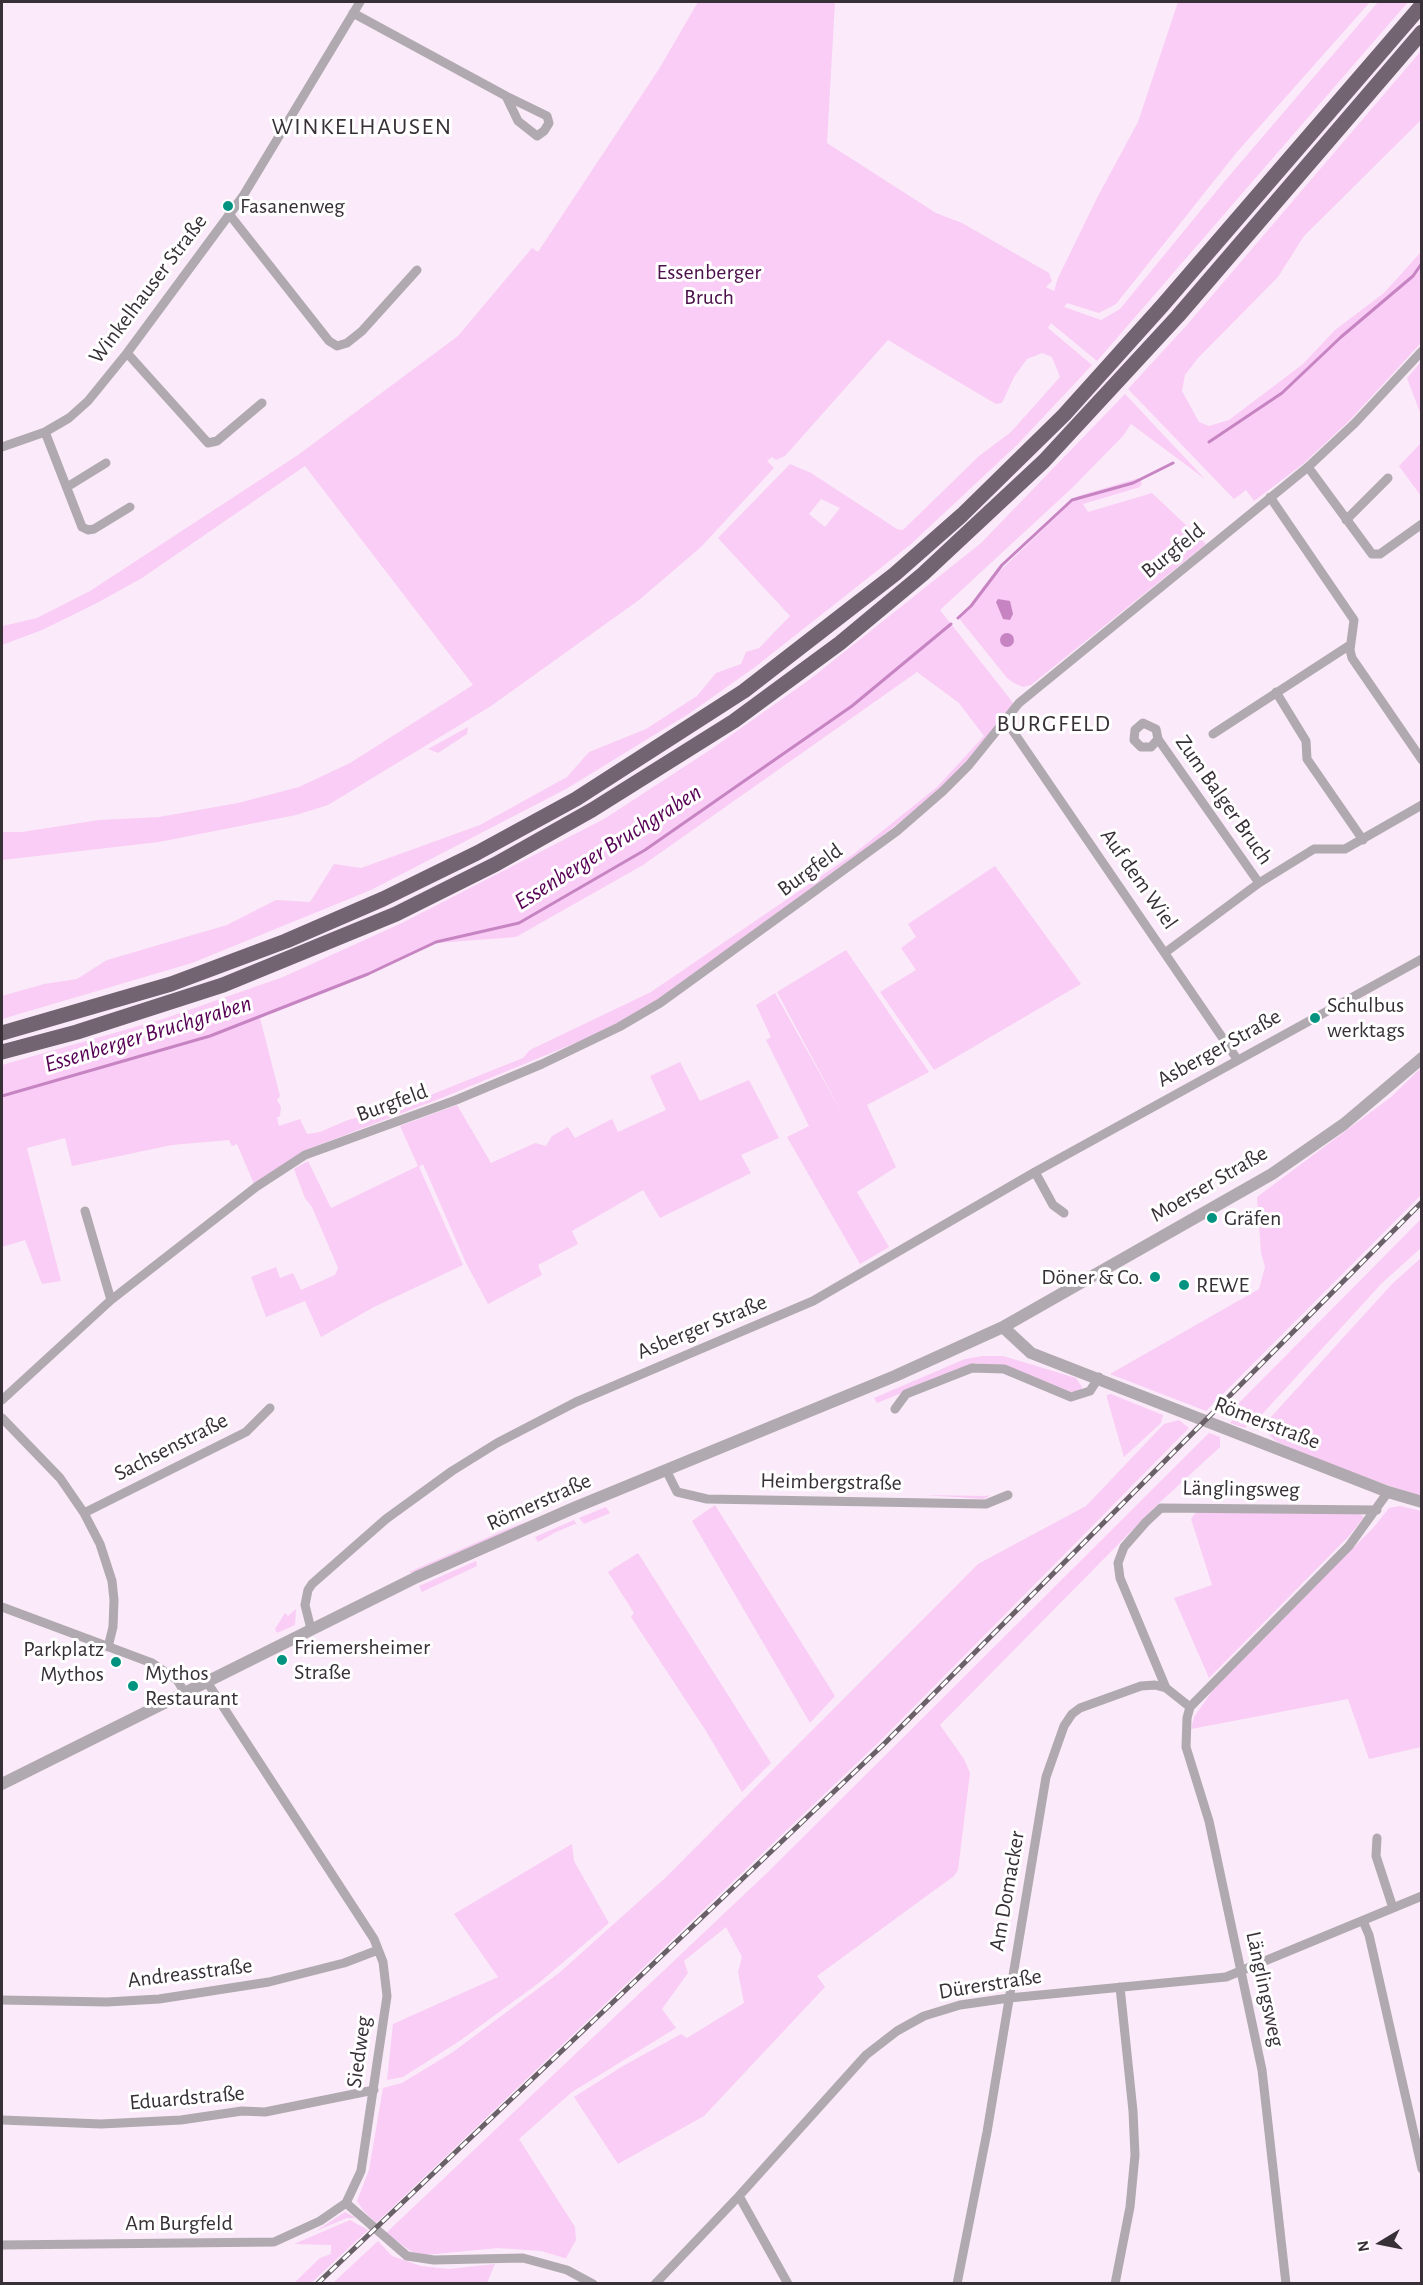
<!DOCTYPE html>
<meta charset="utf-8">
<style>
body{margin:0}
#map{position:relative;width:1423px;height:2285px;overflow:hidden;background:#fbeaf9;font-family:"Alegreya Sans",sans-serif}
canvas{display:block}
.frame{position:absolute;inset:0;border:3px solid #373036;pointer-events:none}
.north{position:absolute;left:1351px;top:2213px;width:60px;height:60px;-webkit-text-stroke:4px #fff;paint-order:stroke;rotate:260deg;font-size:16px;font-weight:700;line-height:24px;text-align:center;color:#373036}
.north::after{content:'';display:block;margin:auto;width:21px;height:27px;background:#373036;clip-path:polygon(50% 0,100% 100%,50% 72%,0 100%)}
</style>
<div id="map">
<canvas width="1423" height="2285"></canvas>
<div class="frame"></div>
<div class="north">N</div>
</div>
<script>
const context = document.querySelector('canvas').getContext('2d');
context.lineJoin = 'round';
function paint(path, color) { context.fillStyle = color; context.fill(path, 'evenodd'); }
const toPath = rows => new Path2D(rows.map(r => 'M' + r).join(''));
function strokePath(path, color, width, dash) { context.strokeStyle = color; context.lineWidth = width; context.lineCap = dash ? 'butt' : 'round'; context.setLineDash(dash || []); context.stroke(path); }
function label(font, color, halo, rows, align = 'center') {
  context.font = font + ' "Alegreya Sans",sans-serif'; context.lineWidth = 6; context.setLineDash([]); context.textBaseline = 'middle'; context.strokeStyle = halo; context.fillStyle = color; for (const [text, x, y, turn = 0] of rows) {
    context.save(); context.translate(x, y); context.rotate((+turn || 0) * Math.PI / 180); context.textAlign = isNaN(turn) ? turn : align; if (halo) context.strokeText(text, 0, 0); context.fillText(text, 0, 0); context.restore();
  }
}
paint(toPath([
 [698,2,835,2,827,143,936,213,962,223,1049,273,1052,281,1046,287,1054,291,1058,278,1097,198,1138,122,1178,2,1370,2,1237,152,1116,304,1099,313,1067,303,1064,307,1101,320,1120,309,1224,182,1378,2,1408,2,1097,361,1051,323,1048,328,1092,365,1018,444,911,544,755,667,690,713,566,789,371,890,192,963,2,1019,2,996,44,984,77,979,107,960,227,925,276,900,310,902,334,864,361,868,480,825,567,777,589,752,646,729,697,696,716,673,741,664,746,652,759,648,790,616,718,538,790,464,811,473,897,529,903,530,979,456,1011,432,1060,377,1052,357,1042,353,1027,359,1014,377,1002,403,996,404,888,340,785,456,776,460,772,457,767,461,774,468,701,547,639,600,491,706,328,805,296,815,159,842,2,860,2,832,22,832,99,820,159,817,238,803,299,787,350,763,473,685,305,466,142,578,97,603,42,630,2,645,2,629,3,626,37,618,90,591,298,455,458,336,532,248,538,252,659,69],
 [821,499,840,508,825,527,809,514],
 [1421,51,1421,120,1304,236,1278,277,1198,358,1185,375,1182,391,1199,422,1209,426,1229,420,1303,364,1335,330,1384,293,1421,252,1421,343,1350,420,1303,464,1254,501,1246,490,1234,499,1128,389,1186,326],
 [1421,362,1421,415,1407,378],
 [1125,394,1205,479,1131,424,1123,436,1072,488,940,610,1014,704,965,763,939,791,857,856,655,1001,602,1032,444,1097,311,1148,254,1184,237,1144,232,1146,229,1140,172,1145,72,1166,65,1138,27,1148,61,1281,42,1284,25,1240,2,1247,2,1065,163,1019,283,977,402,923,604,819,710,750,809,680,981,543],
 [917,672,959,703,984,736,937,787,855,853,651,992,530,1050,523,1058,413,1102,348,1120,320,1132,307,1134,300,1119,279,1126,277,1118,280,1116,281,1107,277,1100,280,1096,260,1018,437,943,516,937,643,865],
 [1421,443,1421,496,1399,466],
 [1139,478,1142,483,1140,487,1083,504,1088,512,1152,493,1206,544,1031,685,1023,687,1014,683,1007,678,958,617,974,601,983,587,1078,496],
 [468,727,467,734,438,753,428,749],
 [995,866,1081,984,934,1070,880,992,916,970,901,948,916,937,908,924],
 [846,950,929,1072,867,1105,896,1167,857,1192,889,1247,860,1264,787,1137,809,1126,766,1040,771,1037,756,1005,775,993,844,1117,777,992],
 [680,1062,700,1101,749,1080,779,1138,741,1155,751,1173,660,1218,643,1190,572,1231,578,1244,538,1265,542,1275,488,1304,466,1263,423,1164,419,1167,463,1265,374,1307,321,1337,305,1301,266,1317,251,1277,276,1267,280,1278,293,1273,301,1290,335,1275,338,1268,312,1207,305,1198,294,1169,308,1161,331,1208,418,1166,400,1126,457,1105,491,1163,535,1143,546,1146,552,1136,568,1127,575,1138,612,1119,618,1132,666,1110,650,1076],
 [1421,1068,1421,1195,1206,1411,1110,1374,1259,1289,1265,1267,1261,1253,1257,1197,1391,1097],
 [1421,1219,1421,1248,1382,1283,1255,1422,1251,1422,1245,1428,1230,1423,1239,1413,1232,1410],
 [1421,1258,1421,1497,1336,1467,1277,1442,1261,1428,1392,1284],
 [983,1356,1003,1356,1076,1378,1082,1387,1080,1392,1074,1393,1006,1366,976,1363,877,1403,874,1398,965,1359],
 [1111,1394,1163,1415,1161,1423,1124,1457,1107,1398,1107,1395],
 [1179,1420,1189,1428,882,1739,376,2223,363,2210,357,2201,369,2170,383,2088,402,2083,453,2052,559,1973,664,1879,978,1564,1086,1506,1164,1424],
 [1209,1433,1220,1437,1220,1447,1157,1505,940,1725,964,1759,970,1773,958,1870,954,1876,817,1976,825,1987,704,2116,618,2164,574,2097,623,2066,681,2034,687,2038,744,2003,738,1972,742,1957,726,1927,684,1961,688,1973,662,2009,676,2028,572,2092,519,2139,575,2227,576,2240,566,2258,568,2259,541,2251,498,2248,425,2255,412,2252,386,2233,769,1871],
 [924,1495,986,1496,991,1495,984,1499],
 [715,1505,835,1696,810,1723,692,1521],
 [1400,1506,1421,1511,1421,1747,1369,1759,1348,1699,1191,1729,1194,1717,1213,1690,1374,1527,1389,1508],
 [606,1507,610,1513,584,1524,579,1518],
 [1196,1512,1358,1513,1364,1517,1350,1535,1209,1678,1174,1598,1212,1585,1191,1519],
 [540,1517,412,1573,409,1572,509,1528],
 [574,1520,577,1525,575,1524,556,1532,538,1542,535,1537],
 [638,1553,771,1763,742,1792,706,1731,631,1617,634,1613,608,1572],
 [476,1561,477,1566,422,1592,419,1586],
 [296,1609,295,1625,277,1633,275,1629,285,1613,288,1616],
 [572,1844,574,1861,609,1923,540,1982,461,2040,403,2077,387,2080,393,2024,498,1977,454,1914],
 [345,2212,356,2218,347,2218,316,2231],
 [350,2220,368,2230,311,2283,294,2283,320,2258,331,2254,331,2245,294,2244],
 [378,2241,392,2256,421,2266,449,2269,495,2264,487,2283,333,2283]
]), '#f9cdf5');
paint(toPath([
 [998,599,1010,601,1013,614,1010,620,1003,619,996,602],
 '1000 640a7 7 0 1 1 14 0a7 7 0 1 1-14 0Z'
]), '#c784c2');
strokePath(toPath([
 [1209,442,1282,393,1341,337,1413,276,1422,263],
 [958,618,971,606,1002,565,1072,500,1133,483,1173,463],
 [2,1096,210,1036,368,974,436,942,519,923,645,850,852,706,951,624]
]), '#c784c2', 3);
strokePath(toPath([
 [353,13,506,96,518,121,537,136,544,131,549,123,547,116,506,96],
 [229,214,329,341,337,346,347,343,362,331,417,270],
 [127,353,208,443,217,441,262,403],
 [45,432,82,527,88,530,94,529,130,507],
 [2,447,45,432,69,418,88,401,127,353,243,196,360,2],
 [1308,467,1372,554,1380,554,1422,524],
 [67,487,106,463],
 [1270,497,1354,620,1350,650,1352,658,1422,760],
 [1346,520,1388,478],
 [1276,692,1306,741,1307,759,1363,840],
 [1006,721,1237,1059],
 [1213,734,1350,645],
 [1158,739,1151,747,1141,747,1134,740,1135,730,1143,723,1156,729,1158,739,1259,883],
 [1166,952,1259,883,1314,849,1345,849,1422,805],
 [1035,1172,1053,1205,1064,1213],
 [85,1211,111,1300],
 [2,1400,111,1300,256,1187,305,1155,456,1100,542,1064,619,1027,660,1003,812,893,897,831,943,791,969,765,1019,703,1308,467,1355,423,1422,351],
 [895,1409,906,1394,972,1368,1004,1369,1071,1397,1090,1391,1099,1377],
 [2,1418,60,1478,84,1513,100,1544,112,1581,114,1600,113,1627,108,1647],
 [666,1470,677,1492,707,1499,986,1504,1008,1495],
 [84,1513,246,1432,270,1408],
 [2,1607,152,1663,177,1680,185,1693],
 [311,1629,305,1605,308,1590,312,1584,386,1519,452,1471,497,1443,576,1402,813,1301,1035,1172,1422,959],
 [1190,1707,1166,1688,1120,1578,1118,1563,1124,1547,1146,1522,1161,1508,1377,1510],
 [1377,1838,1376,1856,1393,1908],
 [1363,1921,1369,1935,1422,2169],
 [2,2000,107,2002,159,1999,269,1982,344,1963,378,1950],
 [2,2120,101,2124,181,2120,242,2111,265,2112,374,2090],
 [739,2196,788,2284],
 [346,2203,407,2256,434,2260,523,2258,567,2270,593,2284],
 [2,2245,274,2242,320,2221,346,2203,361,2171,387,1996,383,1962,374,1939,207,1682],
 [655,2284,739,2196,866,2055,897,2031,924,2016,960,2005,1009,1998,1226,1977,1422,1896],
 [957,2284,987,2132,1046,1777,1064,1726,1072,1714,1080,1708,1141,1686,1155,1685,1166,1688],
 [1115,2284,1130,2207,1135,2155,1133,2111,1120,1987],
 [1286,2284,1262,2070,1209,1821,1186,1747,1187,1718,1190,1707,1349,1546,1388,1492]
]), '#b0a9af', 9);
strokePath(toPath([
 [1003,1327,1031,1353,1388,1492,1422,1502],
 [2,1784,417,1577,576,1507,895,1376,1003,1327,1272,1174,1344,1124,1422,1058]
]), '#b0a9af', 12);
strokePath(toPath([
 [2,1033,171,984,286,941,383,899,477,853,576,799,744,691,895,574,962,515,1064,415,1162,306,1422,5],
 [2,1052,77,1032,223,985,396,914,496,864,592,810,734,721,840,643,923,574,1044,461,1178,316,1422,32]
]), '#726470', 15);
const rail = toPath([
 [317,2284,885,1743,1422,1202]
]);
strokePath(rail, '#696068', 5);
strokePath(rail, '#fff', 3, [9]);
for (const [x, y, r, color] of [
 [228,206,6,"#029380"],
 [1315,1018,6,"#029380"],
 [1212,1218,6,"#029380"],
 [1155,1277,6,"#029380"],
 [1184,1285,6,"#029380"],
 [282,1660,6,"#029380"],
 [116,1662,6,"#029380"],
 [133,1686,6,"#029380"]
]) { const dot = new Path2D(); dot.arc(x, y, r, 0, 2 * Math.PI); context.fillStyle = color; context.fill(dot); strokePath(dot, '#fff', 2); }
label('22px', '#373036', '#fff', [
 ["Fasanenweg",240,206],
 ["Schulbus",1327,1005],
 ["werktags",1327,1030],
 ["Gräfen",1224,1218],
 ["Döner & Co.",1143,1277,"right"],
 ["REWE",1196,1285],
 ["Friemersheimer",294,1647],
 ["Straße",294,1672],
 ["Parkplatz",104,1649,"right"],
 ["Mythos",104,1674,"right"],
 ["Mythos",145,1673],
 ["Restaurant",145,1698]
], 'left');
label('22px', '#4c104a', '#fff', [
 ["Essenberger",709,272],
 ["Bruch",709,297]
]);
label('22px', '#373036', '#fff', [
 ["Winkelhauser Straße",148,289,-53],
 ["Burgfeld",1173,551,-39],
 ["Zum Balger Bruch",1224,800,55],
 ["Burgfeld",810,870,-36],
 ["Auf dem Wiel",1139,879,55],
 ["Asberger Straße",1219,1048,-29],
 ["Burgfeld",392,1103,-20],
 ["Moerser Straße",1209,1184,-30],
 ["Asberger Straße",702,1327,-22],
 ["Römerstraße",1267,1423,21],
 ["Sachsenstraße",171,1447,-27],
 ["Heimbergstraße",831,1482,1],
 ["Länglingsweg",1241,1489,1],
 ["Römerstraße",539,1502,-24],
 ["Am Domacker",1007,1891,-80],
 ["Andreasstraße",190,1973,-7],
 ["Dürerstraße",990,1984,-9],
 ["Länglingsweg",1265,1989,78],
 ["Siedweg",359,2052,-82],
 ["Eduardstraße",187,2098,-5],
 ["Am Burgfeld",179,2223]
]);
context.letterSpacing = '1.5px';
label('24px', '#373036', '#fff', [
 ["WINKELHAUSEN",362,127],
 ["BURGFELD",1054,724]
]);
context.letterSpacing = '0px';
label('italic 24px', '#570155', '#fff', [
 ["Essenberger Bruchgraben",608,847,-32],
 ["Essenberger Bruchgraben",148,1034,-17]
]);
</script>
